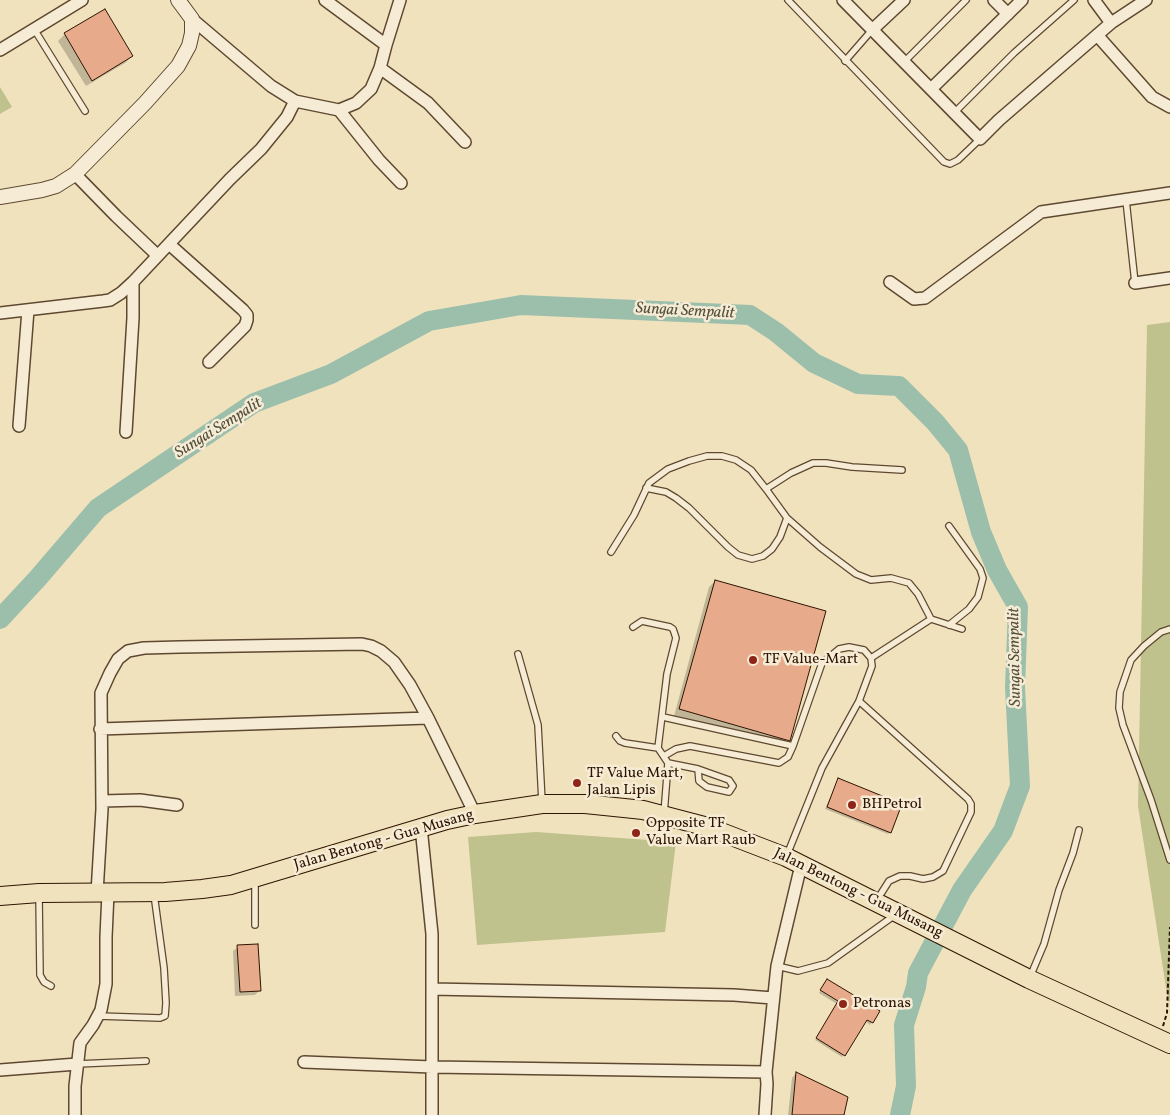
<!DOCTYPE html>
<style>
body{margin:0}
canvas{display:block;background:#f1e2be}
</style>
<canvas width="1170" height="1115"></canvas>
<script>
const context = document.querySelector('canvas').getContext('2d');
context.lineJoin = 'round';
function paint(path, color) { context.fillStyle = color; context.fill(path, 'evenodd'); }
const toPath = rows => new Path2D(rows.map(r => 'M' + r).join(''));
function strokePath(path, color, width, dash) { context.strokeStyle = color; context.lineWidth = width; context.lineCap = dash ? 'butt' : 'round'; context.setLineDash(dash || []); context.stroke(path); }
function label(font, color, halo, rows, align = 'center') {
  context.font = font + ' Vollkorn,serif'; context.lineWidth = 5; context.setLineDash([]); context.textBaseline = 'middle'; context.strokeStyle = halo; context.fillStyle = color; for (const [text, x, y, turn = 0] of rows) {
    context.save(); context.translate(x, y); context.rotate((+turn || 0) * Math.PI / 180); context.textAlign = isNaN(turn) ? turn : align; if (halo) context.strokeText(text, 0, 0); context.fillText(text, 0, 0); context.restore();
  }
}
paint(toPath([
 [0,87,12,107,0,114],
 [1170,322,1170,1002,1168,1001,1138,806,1147,325],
 [536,832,676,842,665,932,477,945,468,837]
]), '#c0c28d');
paint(toPath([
 [105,11,132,56,125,63,86,86,58,41,65,34],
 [715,581,789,740,782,746,674,716,709,587],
 [838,780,890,832,888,834,825,809],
 [238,947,260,990,255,995,235,996,233,951],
 [825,982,878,1012,870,1025,865,1021,842,1057,815,1040,837,1004,819,993],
 [796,1073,842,1115,788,1115,792,1078]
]), '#0003');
strokePath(toPath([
 [0,619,38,578,98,508,254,403,331,374,429,321,521,305,750,315,776,332,814,363,858,384,899,386,935,422,958,450,981,532,997,570,1018,607,1015,687,1020,786,1003,831,962,890,918,973,916,987,904,1025,906,1086,900,1115]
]), '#9cbfab', 20);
const building = toPath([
 [105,9,133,56,92,81,64,33,105,9],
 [715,580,826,611,790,741,679,709,715,580],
 [838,778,902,804,891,833,827,807,838,778],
 [258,944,261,991,240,992,237,945,258,944],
 [827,979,880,1011,873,1023,867,1020,845,1056,816,1038,838,1001,820,990,827,979],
 [796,1072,848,1097,844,1115,792,1115,796,1072]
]);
paint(building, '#e7aa8b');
strokePath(building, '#2d1400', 1);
const service = toPath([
 [788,0,944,162,950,164,958,160,980,139],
 [34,29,85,111],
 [845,61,872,30],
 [904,62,966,0],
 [954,113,1014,53,1074,0],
 [1126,200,1135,283],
 [646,488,666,492,676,498,689,508,728,547,738,555,752,559,763,556,772,549,780,537,787,518],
 [766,489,787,518,820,547,856,574,871,580,891,578,909,583,918,594,931,619,962,629],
 [949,526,980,569,983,578,978,597,969,609,949,625],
 [611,552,634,515,649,483,668,469,689,461,707,456,722,456,736,460,751,470,766,489,791,473,813,463,826,463,852,467,902,470],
 [1170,629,1161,632,1144,646,1131,660,1120,692,1119,708,1123,725,1151,800,1170,860],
 [518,654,538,725,542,802],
 [871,658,931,619],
 [663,717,793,746,822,663,839,649,849,647,864,650,871,658,872,666,859,701,968,799,971,804,971,812,943,871,933,877,923,879,910,876,900,876,889,881,877,900],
 [616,736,620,741,625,743,658,748,667,674,676,638,673,629,670,627,642,621,633,627],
 [658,748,668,763,664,814],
 [664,756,676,749,690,746,779,763,788,757,793,746],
 [668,763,698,769,729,780,733,786,729,792,707,787,699,781,698,769],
 [787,855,822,768,859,701],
 [39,895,40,975,44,982,51,986],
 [255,925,255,880],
 [777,966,798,971,828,963,895,915],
 [1030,977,1044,944,1059,890,1073,853,1079,830],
 [98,1016,160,1018,165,1016,166,1003,164,968,154,894],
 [77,1064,146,1061]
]);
const minor = toPath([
 [325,0,386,45],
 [843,0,980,139,999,120,1111,23],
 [994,0,1008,14],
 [1094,0,1111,23,1146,0],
 [192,19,271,86,295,101,339,110,356,103,371,89,380,68,386,45,400,0],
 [872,30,904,0],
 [1097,35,1152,97,1170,107],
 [0,50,82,0],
 [380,68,428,103,465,142],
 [931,89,1022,0],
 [339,110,379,160,401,183],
 [75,174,116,216,157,255],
 [169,244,243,310,247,315,247,320,245,326,209,362],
 [890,282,914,299,925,298,1041,212,1170,193],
 [1135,283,1170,278],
 [0,313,103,301,110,300,121,293,133,282,230,179,261,149,287,117,295,101],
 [19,426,28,310],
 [126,432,133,318,133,282],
 [100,729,428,718],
 [102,801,140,800,177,805],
 [421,827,432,934,432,1115],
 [97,893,102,809,101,693,110,673,118,659,128,651,144,648,180,647,362,644,371,646,381,651,394,662,410,685,428,718,475,814],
 [432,989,734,995,773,998],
 [304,1062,432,1067,766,1072],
 [0,1070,77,1064],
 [75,1115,75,1086,80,1043,93,1025,101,1010,106,984,106,937,108,893],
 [765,1115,767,1084,766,1072,777,966,801,865]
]);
const tertiary = toPath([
 [0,197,42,190,56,186,75,174,145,103,178,66,189,46,192,33,192,19,178,0]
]);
const primary = toPath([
 [0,896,39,893,165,892,202,889,231,885,447,820,475,814,542,804,585,804,624,808,643,810,708,827,786,857,1029,979,1170,1044]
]);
strokePath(service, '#5e4830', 8);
strokePath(minor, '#5e4830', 14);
strokePath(tertiary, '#5e4830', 16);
strokePath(primary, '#2d1400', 20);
strokePath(toPath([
 [1163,1026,1167,1013,1170,927]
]), '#2d1400', 2, [4, 2.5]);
strokePath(service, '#f6ecd5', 5.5);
strokePath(minor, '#f6ecd5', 11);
strokePath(tertiary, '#f6ecd5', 14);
strokePath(primary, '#f1e2be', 18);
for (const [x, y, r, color] of [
 [753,660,5,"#8f2418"],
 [577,783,5,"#8f2418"],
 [852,805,5,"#8f2418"],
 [636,833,5,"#8f2418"],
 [843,1004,5,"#8f2418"]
]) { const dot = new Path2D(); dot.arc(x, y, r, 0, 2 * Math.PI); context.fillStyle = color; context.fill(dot); strokePath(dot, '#f6ecd5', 2); }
label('15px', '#2d1400', '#f6ecd5', [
 ["TF Value-Mart",763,660],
 ["TF Value Mart,",587,774],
 ["Jalan Lipis",587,791],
 ["BHPetrol",862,805],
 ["Opposite TF",646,824],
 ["Value Mart Raub",646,841],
 ["Petronas",853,1004]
], 'left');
label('15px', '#2d1400', '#f6ecd5', [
 ["Jalan Bentong - Gua Musang",384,841,-16],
 ["Jalan Bentong - Gua Musang",858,894,26]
]);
label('italic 16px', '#54503c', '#f6ecd5', [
 ["Sungai Sempalit",685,312,3],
 ["Sungai Sempalit",219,429,-32],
 ["Sungai Sempalit",1016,657,-91]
]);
</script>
